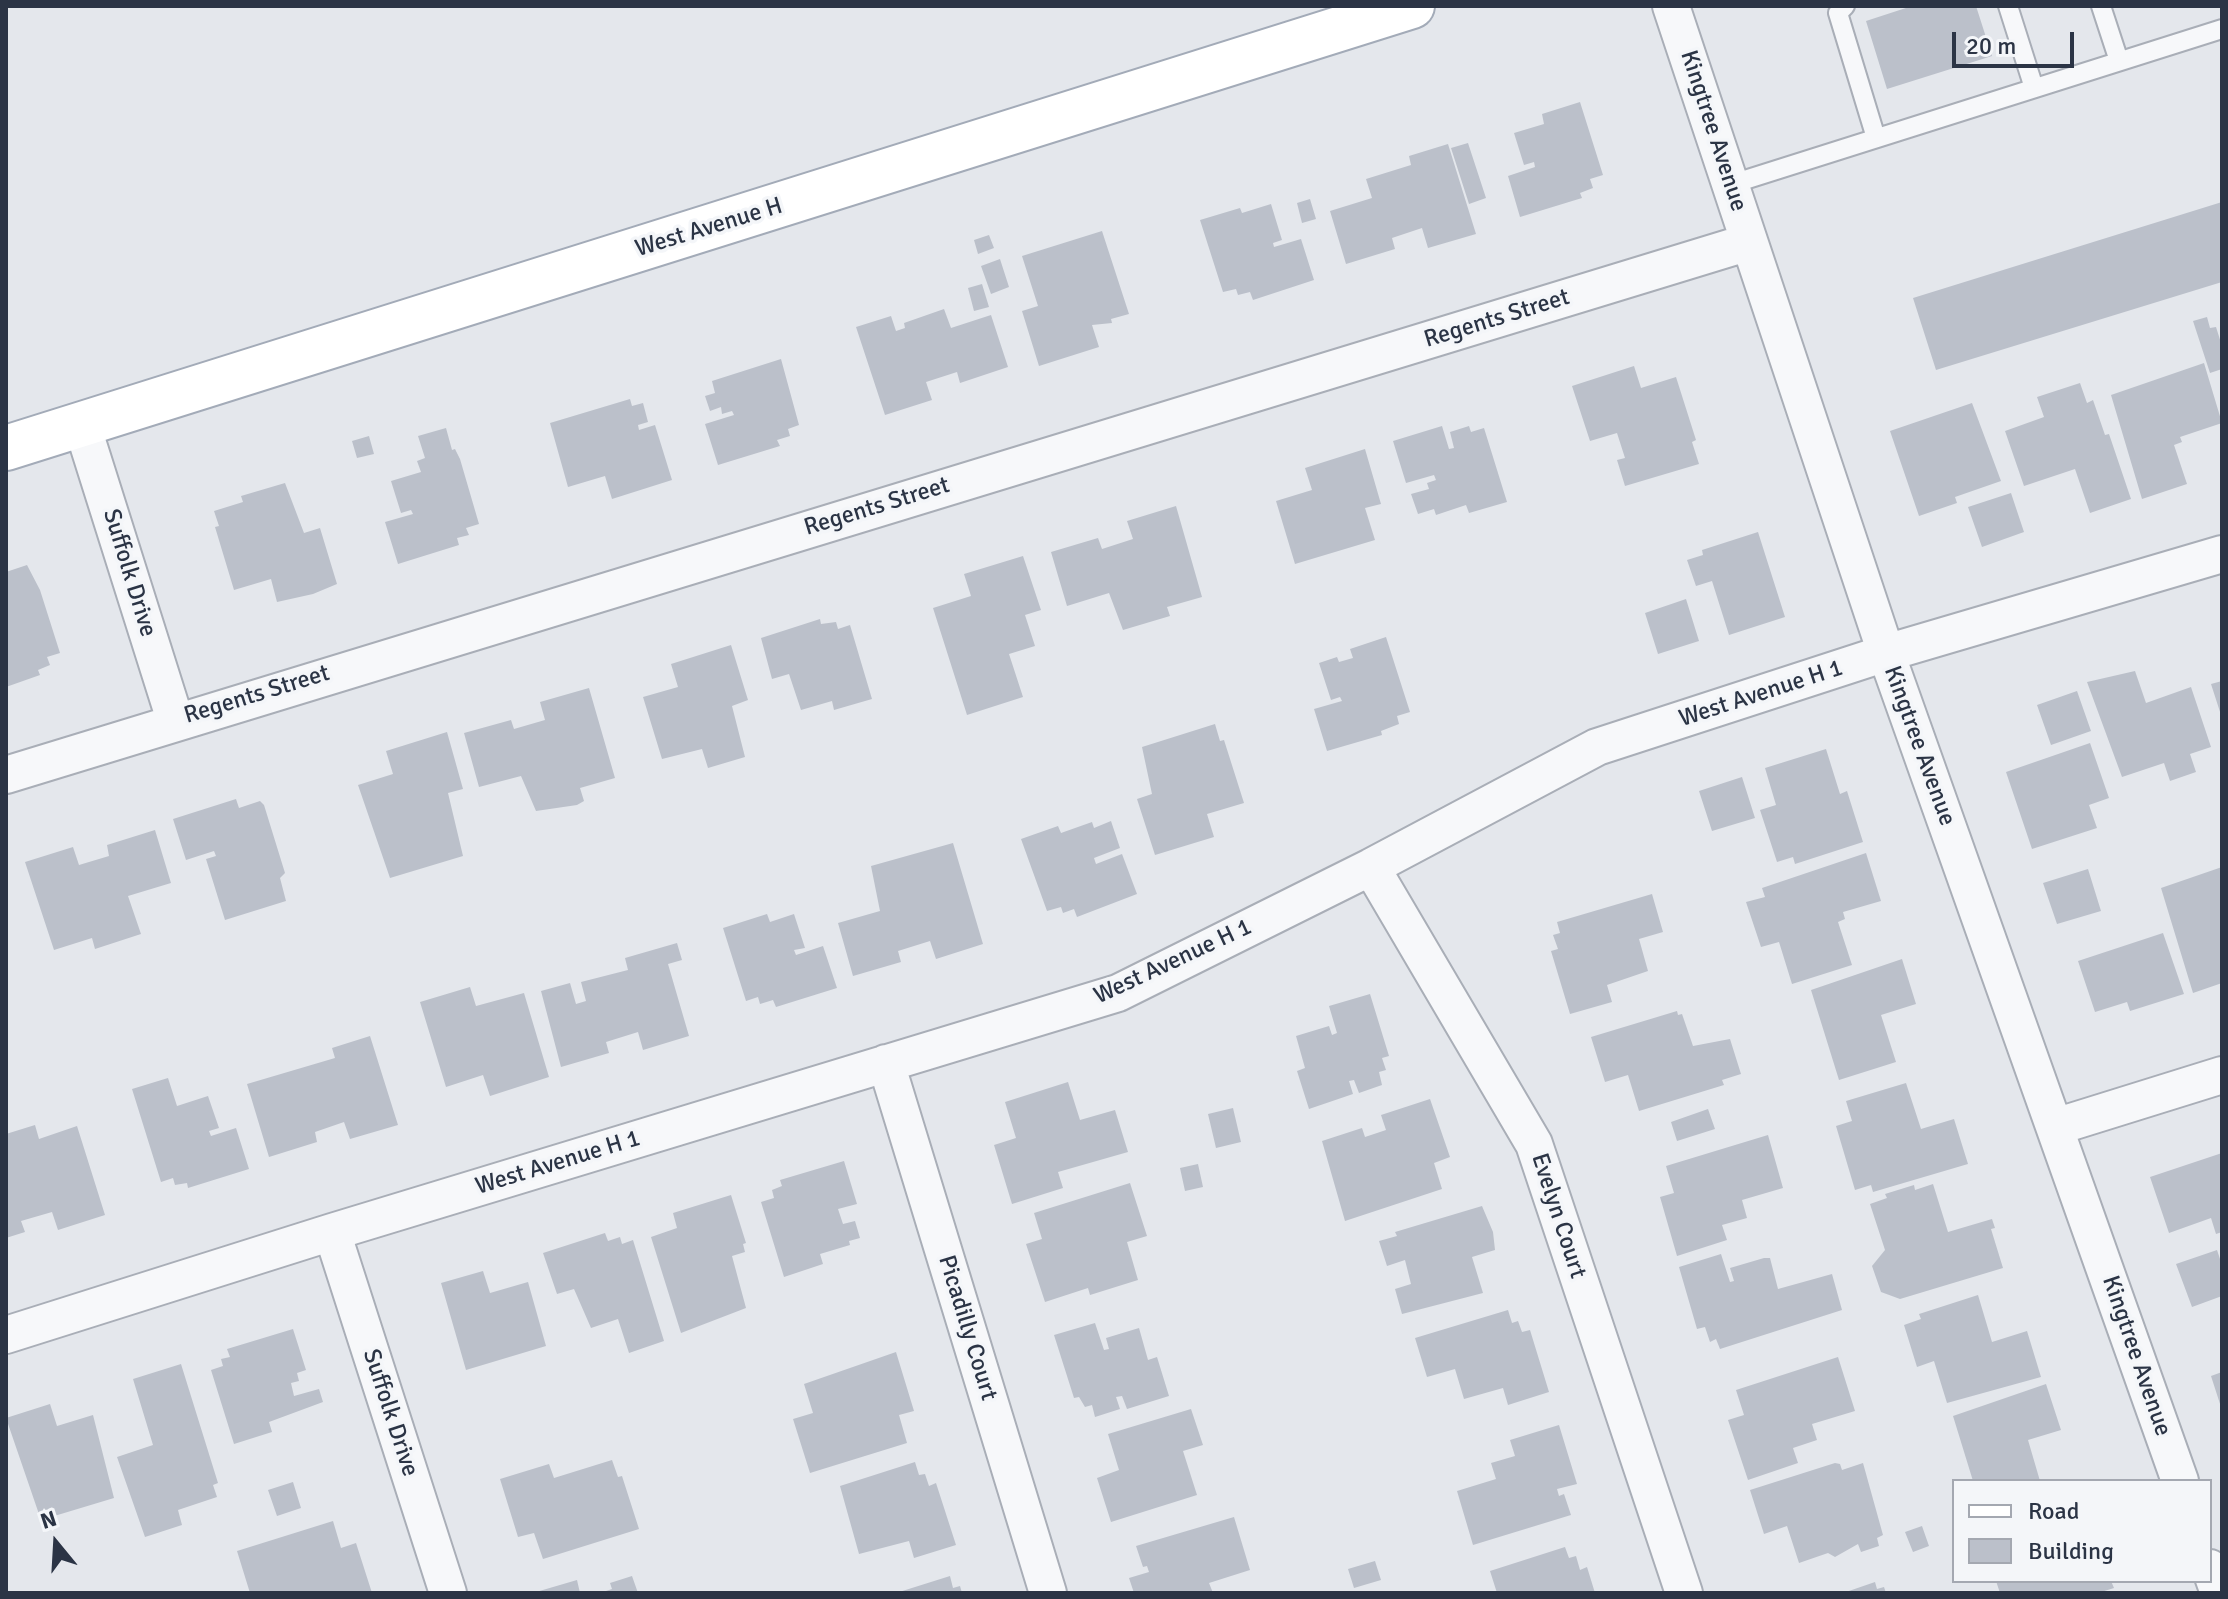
<!DOCTYPE html>
<style>
body{margin:0}
#map{position:relative;width:2228px;height:1599px;overflow:hidden;background:#e4e7ec;font-family:Signika,sans-serif}
canvas{display:block}
.frame{position:absolute;inset:0;border:8px solid #2b3445;pointer-events:none}
.legend{position:absolute;left:1952px;top:1479px;width:260px;height:104px;box-sizing:border-box;background:#f4f6f9;border:2px solid #a4a8b1;margin:0;padding:10px 14px;list-style:none;font-size:24px;color:#2b3445}
.legend li{display:flex;align-items:center;gap:16px;height:40px}
.legend b{width:40px;border:2px solid #a4a8b1}
.north{position:absolute;left:16px;top:1503px;width:80px;height:80px;-webkit-text-stroke:6px #f4f6f9;paint-order:stroke;rotate:342deg;font-size:22px;font-weight:700;line-height:32px;text-align:center;color:#2b3445}
.north::after{content:'';display:block;margin:auto;width:28px;height:36px;background:#2b3445;clip-path:polygon(50% 0,100% 100%,50% 72%,0 100%)}
.scale{position:absolute;left:1952px;top:32px;width:122px;height:36px;box-sizing:border-box;border:4px solid #2b3445;border-top:0;padding-left:10px;font-size:24px;line-height:28px;white-space:nowrap;color:#2b3445;-webkit-text-stroke:6px #f4f6f9;paint-order:stroke}
</style>
<div id="map">
<canvas width="2228" height="1599"></canvas>
<div class="frame"></div>
<ul class="legend">
<li><b style="height:10px;background:#fff"></b>Road</li>
<li><b style="height:22px;background:#bbc0ca"></b>Building</li>
</ul>
<div class="north">N</div>
<div class="scale">20 m</div>
</div>
<script>
const context = document.querySelector('canvas').getContext('2d');
context.lineJoin = 'round';
function paint(path, color) { context.fillStyle = color; context.fill(path, 'evenodd'); }
const toPath = rows => new Path2D(rows.map(r => 'M' + r).join(''));
function strokePath(path, color, width, dash) { context.strokeStyle = color; context.lineWidth = width; context.lineCap = dash ? 'butt' : 'round'; context.setLineDash(dash || []); context.stroke(path); }
function label(font, color, halo, rows, align = 'center') {
  context.font = font + ' Signika,sans-serif'; context.lineWidth = 7; context.setLineDash([]); context.textBaseline = 'middle'; context.strokeStyle = halo; context.fillStyle = color; for (const [text, x, y, turn = 0] of rows) {
    context.save(); context.translate(x, y); context.rotate((+turn || 0) * Math.PI / 180); context.textAlign = isNaN(turn) ? turn : align; if (halo) context.strokeText(text, 0, 0); context.fillText(text, 0, 0); context.restore();
  }
}
paint(toPath([
 [1912,6,1976,6,1992,56,1887,89,1866,21],
 [1580,102,1603,175,1590,179,1593,188,1580,193,1582,198,1520,217,1508,176,1535,167,1534,162,1524,165,1514,133,1544,124,1542,114],
 [1468,143,1486,198,1469,204,1451,148],
 [1448,144,1476,234,1428,248,1422,228,1392,238,1395,249,1346,264,1330,211,1372,198,1366,179,1411,165,1409,156],
 [1310,199,1316,219,1302,223,1297,203],
 [2222,202,2222,282,1936,370,1913,298],
 [1271,204,1282,240,1273,243,1274,247,1301,239,1314,280,1253,300,1250,292,1238,295,1236,289,1223,292,1200,220,1240,208,1242,213],
 [1102,231,1129,314,1111,319,1112,323,1092,325,1099,347,1039,366,1022,311,1038,306,1022,256],
 [989,235,994,248,978,254,974,240],
 [1000,259,1009,287,991,294,981,266],
 [982,284,989,307,974,311,968,288],
 [944,309,951,328,991,315,1008,367,960,383,957,372,926,382,932,400,885,415,856,327,891,316,896,331,905,328,904,323],
 [2207,317,2210,328,2216,327,2222,346,2222,369,2210,373,2193,321],
 [781,359,799,425,788,429,790,436,777,440,780,446,718,465,705,424,734,415,732,411,722,414,721,407,710,411,705,396,715,393,712,381],
 [2204,363,2222,423,2180,437,2182,442,2174,445,2187,484,2142,499,2111,395],
 [1634,366,1641,388,1676,377,1696,440,1692,442,1699,464,1625,486,1617,460,1625,458,1617,433,1590,441,1572,386],
 [2080,383,2087,403,2093,400,2105,435,2109,434,2131,499,2090,513,2075,469,2024,486,2005,431,2044,417,2037,397],
 [630,399,632,406,643,403,648,422,638,425,639,430,655,425,672,480,612,499,605,476,568,487,550,423],
 [1972,403,2001,481,1955,497,1957,503,1919,516,1890,431],
 [1442,426,1449,449,1454,448,1450,432,1469,426,1471,432,1484,428,1507,502,1469,513,1466,505,1436,515,1434,509,1418,514,1411,494,1429,489,1427,483,1436,480,1434,475,1406,483,1393,441],
 [446,428,452,450,455,449,460,459,479,524,466,528,469,535,457,538,459,545,398,564,385,522,413,514,411,510,401,513,391,481,421,472,417,461,425,458,418,436],
 [369,436,374,454,357,458,352,441],
 [1365,449,1381,504,1365,508,1375,540,1295,564,1276,501,1312,490,1305,468],
 [285,483,304,533,320,528,337,584,313,594,277,602,271,579,234,590,215,527,219,526,214,511,243,502,241,496],
 [2011,493,2024,532,1982,547,1968,507],
 [1176,506,1202,597,1167,607,1170,616,1123,630,1109,593,1067,606,1051,552,1098,538,1102,549,1133,539,1127,521],
 [1758,532,1785,617,1729,635,1712,581,1696,586,1687,560,1703,555,1702,550],
 [1023,556,1041,610,1025,615,1035,646,1009,654,1023,697,967,715,933,608,971,596,964,574],
 [27,565,40,590,60,653,47,657,50,665,38,670,40,675,6,687,6,572],
 [1686,599,1699,641,1658,654,1645,613],
 [820,619,821,624,836,622,838,629,850,625,872,699,834,710,832,701,801,710,789,674,772,679,761,638],
 [1386,637,1410,712,1397,716,1399,724,1381,731,1382,735,1327,751,1314,709,1342,701,1340,697,1331,700,1319,663,1337,657,1339,662,1353,658,1350,649],
 [731,645,748,700,732,706,745,757,708,768,702,749,662,759,643,697,678,687,671,664],
 [2135,671,2146,703,2191,687,2211,747,2190,754,2196,772,2170,781,2164,763,2122,777,2087,682],
 [2222,681,2222,715,2221,715,2211,684],
 [589,688,615,778,580,788,584,801,577,805,536,811,521,776,479,787,464,733,511,720,514,729,545,720,540,702],
 [2077,691,2091,731,2051,745,2037,705],
 [1215,724,1220,741,1224,740,1244,803,1207,814,1214,837,1155,855,1137,799,1152,794,1142,747],
 [447,732,463,789,448,793,463,856,390,878,358,785,393,774,386,751],
 [2090,743,2109,798,2089,805,2097,828,2032,849,2006,772],
 [1826,749,1840,794,1847,791,1863,842,1795,864,1793,857,1777,862,1760,810,1776,805,1765,768],
 [1742,777,1755,818,1712,831,1699,791],
 [236,799,239,808,260,801,264,805,285,873,280,878,286,901,225,920,206,859,216,856,214,851,186,860,173,819],
 [1111,821,1120,848,1094,858,1096,864,1122,854,1137,894,1077,917,1074,909,1063,913,1061,907,1047,911,1021,839,1058,826,1061,833,1092,822,1094,828],
 [155,830,171,883,128,896,141,934,95,949,92,938,54,950,25,862,73,847,79,865,109,856,107,845],
 [953,843,983,944,936,959,930,941,898,951,901,962,853,976,838,923,880,911,871,866],
 [1866,853,1881,901,1843,912,1845,919,1838,922,1852,965,1792,984,1779,942,1761,947,1746,902,1765,897,1762,888],
 [2222,867,2222,983,2193,993,2161,888],
 [2088,869,2101,911,2057,924,2043,883],
 [1652,894,1663,932,1639,939,1648,971,1607,985,1612,1002,1570,1014,1551,951,1558,949,1553,935,1560,933,1557,922],
 [767,914,770,922,794,914,805,948,794,950,796,955,823,946,837,988,776,1007,773,1000,760,1004,758,997,746,1001,723,928],
 [2163,933,2184,994,2130,1011,2127,1002,2095,1012,2078,961],
 [677,943,682,960,668,964,689,1036,643,1050,638,1032,606,1042,609,1053,561,1067,541,991,570,983,576,1004,586,1001,581,982,628,970,625,958],
 [1902,959,1916,1004,1881,1015,1896,1062,1839,1080,1811,990],
 [470,987,476,1006,524,993,549,1077,490,1096,483,1075,446,1087,420,1002],
 [1370,994,1389,1056,1382,1058,1386,1070,1379,1072,1382,1085,1359,1093,1354,1080,1349,1081,1353,1094,1309,1109,1297,1071,1305,1068,1296,1036,1329,1026,1332,1035,1337,1033,1329,1006],
 [1677,1011,1678,1015,1682,1014,1693,1046,1730,1039,1741,1074,1722,1080,1724,1085,1639,1111,1628,1075,1605,1082,1591,1037],
 [370,1036,398,1125,350,1139,344,1122,315,1132,317,1142,269,1157,247,1084,335,1058,332,1048],
 [168,1078,177,1106,208,1096,219,1128,209,1131,211,1136,236,1128,249,1169,188,1188,187,1183,175,1185,173,1178,161,1182,132,1089],
 [1068,1082,1080,1120,1115,1110,1128,1152,1058,1172,1063,1188,1012,1204,994,1145,1016,1138,1005,1102],
 [1906,1083,1921,1129,1954,1119,1968,1164,1873,1192,1871,1185,1855,1190,1836,1126,1852,1121,1846,1101],
 [1430,1099,1450,1157,1434,1163,1442,1189,1345,1221,1322,1141,1362,1128,1365,1137,1386,1130,1381,1115],
 [1233,1108,1241,1142,1216,1148,1208,1114],
 [1708,1109,1715,1129,1677,1141,1671,1122],
 [35,1125,39,1139,77,1126,105,1215,58,1230,52,1212,21,1221,25,1232,6,1238,6,1134],
 [1768,1135,1783,1188,1742,1200,1747,1218,1722,1225,1727,1240,1677,1256,1660,1197,1674,1193,1666,1166],
 [2222,1153,2222,1232,2216,1234,2211,1218,2169,1233,2150,1177],
 [844,1161,857,1204,838,1209,843,1224,855,1221,860,1238,849,1241,850,1245,820,1254,823,1264,784,1277,761,1202,774,1198,772,1190,782,1186,780,1180],
 [1198,1164,1203,1187,1185,1191,1180,1168],
 [1130,1183,1147,1236,1127,1242,1138,1280,1090,1295,1088,1288,1045,1302,1026,1244,1042,1239,1034,1213],
 [1933,1184,1948,1232,1992,1219,1995,1228,1991,1229,2003,1268,1900,1299,1881,1292,1872,1266,1885,1250,1870,1204,1887,1198,1885,1194,1914,1185,1915,1190],
 [731,1195,746,1243,743,1244,745,1252,732,1256,746,1308,681,1333,651,1237,677,1228,673,1213],
 [1482,1206,1493,1232,1495,1250,1472,1257,1483,1293,1402,1314,1395,1289,1411,1284,1405,1260,1387,1266,1379,1241,1397,1236,1395,1232],
 [605,1233,608,1241,620,1237,622,1244,633,1240,664,1341,629,1353,618,1319,591,1328,574,1289,557,1294,543,1253],
 [2217,1250,2222,1265,2222,1296,2192,1307,2176,1264],
 [1721,1254,1730,1282,1734,1281,1730,1268,1764,1258,1770,1258,1778,1289,1832,1274,1842,1310,1720,1349,1716,1339,1710,1342,1705,1327,1697,1329,1679,1267],
 [483,1271,490,1293,528,1282,546,1346,466,1370,441,1283],
 [1978,1295,1992,1342,2027,1331,2041,1377,1947,1403,1934,1361,1917,1367,1904,1325,1921,1319,1919,1314],
 [1508,1310,1512,1323,1518,1321,1522,1332,1530,1330,1549,1392,1508,1405,1503,1388,1464,1399,1455,1369,1427,1377,1415,1338],
 [1095,1323,1104,1350,1109,1349,1106,1338,1139,1328,1148,1360,1157,1357,1169,1396,1127,1409,1122,1396,1116,1397,1120,1409,1095,1417,1092,1405,1085,1407,1079,1397,1074,1398,1054,1335],
 [293,1329,306,1370,297,1373,299,1381,291,1383,294,1396,319,1389,323,1402,269,1422,272,1432,234,1444,211,1370,223,1366,221,1359,230,1357,227,1349],
 [896,1352,914,1411,899,1415,907,1443,810,1473,793,1419,813,1413,804,1384],
 [1838,1357,1855,1411,1812,1424,1817,1440,1793,1448,1798,1463,1748,1480,1728,1420,1744,1415,1736,1390],
 [181,1364,218,1483,213,1485,217,1497,178,1510,182,1525,145,1537,117,1457,153,1445,133,1379],
 [2222,1372,2222,1407,2221,1407,2211,1376],
 [2046,1384,2061,1430,2028,1440,2040,1481,1973,1481,1953,1416],
 [50,1404,57,1426,93,1415,114,1498,41,1520,6,1418],
 [1191,1409,1203,1445,1183,1451,1197,1495,1111,1522,1097,1478,1119,1470,1108,1434],
 [1559,1425,1577,1484,1557,1489,1559,1496,1564,1494,1571,1515,1473,1545,1457,1491,1496,1479,1491,1463,1515,1456,1510,1440],
 [612,1460,618,1477,622,1476,639,1529,543,1559,534,1533,518,1537,500,1479,549,1464,554,1478],
 [915,1462,919,1475,925,1474,929,1486,936,1483,956,1545,914,1558,909,1541,859,1554,840,1486],
 [1835,1463,1840,1464,1842,1470,1863,1463,1883,1535,1877,1538,1879,1546,1861,1552,1858,1544,1835,1557,1828,1553,1799,1563,1787,1526,1764,1534,1750,1490],
 [293,1482,301,1508,277,1516,268,1490],
 [1234,1517,1250,1570,1209,1583,1213,1593,1134,1593,1129,1578,1149,1572,1147,1566,1143,1567,1136,1546],
 [333,1521,341,1548,356,1543,372,1593,250,1593,237,1551],
 [1922,1526,1929,1546,1913,1552,1905,1532],
 [1565,1547,1569,1558,1576,1556,1580,1570,1587,1567,1595,1593,1497,1593,1490,1571],
 [1375,1561,1381,1580,1354,1588,1348,1569],
 [632,1576,638,1593,600,1593,612,1589,610,1583],
 [950,1576,953,1588,960,1586,962,1593,896,1593],
 [577,1580,580,1593,536,1593,536,1592],
 [1996,1581,2111,1581,2114,1588,2098,1593,2000,1593],
 [1875,1582,1877,1589,1884,1587,1886,1593,1843,1593]
]), '#bbc0ca');
const lane = toPath([
 [1845,6,1838,13,1876,138],
 [2008,6,2034,88],
 [2101,6,2119,61],
 [1732,184,2222,29]
]);
const street = toPath([
 [1671,6,1886,653,2180,1481],
 [82,425,175,720],
 [6,775,1749,242],
 [1371,867,1534,1144,1684,1593],
 [886,1063,1048,1593],
 [2055,1127,2222,1075],
 [332,1232,448,1593],
 [6,1335,332,1232,1118,993,1371,867,1597,747,1886,653,2222,554],
 [2210,1568,2219,1593]
]);
const primary = toPath([
 [6,448,1412,6]
]);
strokePath(lane, '#a9aeb7', 22);
strokePath(street, '#a9aeb7', 40);
strokePath(primary, '#a3abb8', 48);
strokePath(lane, '#f7f8fa', 18);
strokePath(street, '#f7f8fa', 36);
strokePath(primary, '#fff', 44);
label('24px', '#2b3445', '#f4f6f9', [
 ["Kingtree Avenue",1713,131,72],
 ["West Avenue H",709,228,-17],
 ["Regents Street",1497,319,-17],
 ["Regents Street",877,507,-17],
 ["Suffolk Drive",129,573,73],
 ["West Avenue H 1",1761,694,-18],
 ["Regents Street",257,695,-17],
 ["Kingtree Avenue",1919,746,70],
 ["West Avenue H 1",1173,962,-25],
 ["West Avenue H 1",558,1163,-17],
 ["Evelyn Court",1558,1216,72],
 ["Picadilly Court",967,1328,73],
 ["Kingtree Avenue",2136,1356,71],
 ["Suffolk Drive",390,1413,72]
]);
</script>
